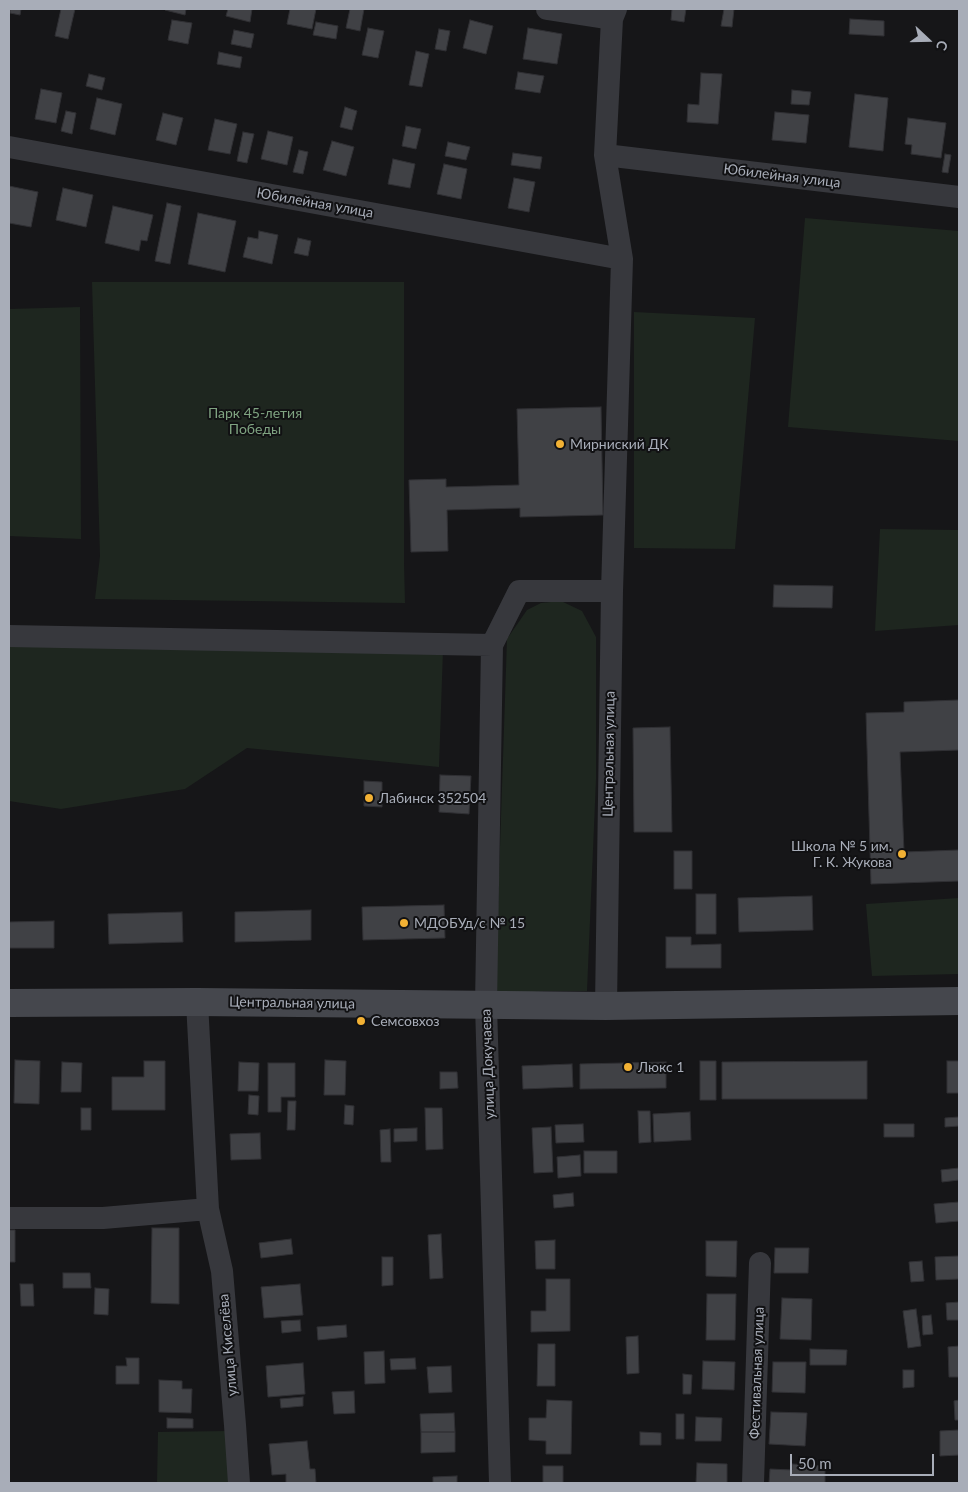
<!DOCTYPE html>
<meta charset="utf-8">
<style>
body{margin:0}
#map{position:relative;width:968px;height:1492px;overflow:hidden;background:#161618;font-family:Lato,sans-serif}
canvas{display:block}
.frame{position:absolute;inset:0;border:10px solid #a8adb8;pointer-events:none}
.north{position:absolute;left:903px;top:15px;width:50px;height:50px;-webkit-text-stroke:4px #111113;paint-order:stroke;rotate:111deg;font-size:14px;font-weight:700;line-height:20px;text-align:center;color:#a8adb8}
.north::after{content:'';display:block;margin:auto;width:18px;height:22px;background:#a8adb8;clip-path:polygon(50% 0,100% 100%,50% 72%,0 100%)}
.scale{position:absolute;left:790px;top:1454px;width:144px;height:22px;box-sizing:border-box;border:2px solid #a8adb8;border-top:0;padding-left:6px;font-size:15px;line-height:18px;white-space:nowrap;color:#a8adb8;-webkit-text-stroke:4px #111113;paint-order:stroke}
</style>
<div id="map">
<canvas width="968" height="1492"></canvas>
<div class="frame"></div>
<div class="north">С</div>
<div class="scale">50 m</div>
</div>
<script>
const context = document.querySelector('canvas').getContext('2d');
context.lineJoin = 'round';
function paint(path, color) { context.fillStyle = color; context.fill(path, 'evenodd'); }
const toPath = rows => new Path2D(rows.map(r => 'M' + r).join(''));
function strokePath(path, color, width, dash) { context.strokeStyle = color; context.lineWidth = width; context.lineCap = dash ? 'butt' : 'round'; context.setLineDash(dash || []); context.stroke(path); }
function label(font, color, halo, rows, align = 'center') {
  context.font = font + ' Lato,sans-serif'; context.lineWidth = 4; context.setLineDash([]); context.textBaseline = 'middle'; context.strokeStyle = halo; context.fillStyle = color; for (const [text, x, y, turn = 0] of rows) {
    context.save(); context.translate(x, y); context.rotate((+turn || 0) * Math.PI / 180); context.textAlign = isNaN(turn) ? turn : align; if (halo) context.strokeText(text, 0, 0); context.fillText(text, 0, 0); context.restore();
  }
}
paint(toPath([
 [805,218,959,231,959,441,788,427],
 [92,282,404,282,404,563,405,603,95,599,100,556],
 [80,307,81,539,9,536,9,309],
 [634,312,755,318,735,549,634,548],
 [880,529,959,530,959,625,875,631],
 [561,601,582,611,596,637,596,779,587,991,546,991,495,995,507,639,527,610,541,603],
 [9,642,443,650,439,767,247,748,185,789,61,809,9,801],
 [959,898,959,974,872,976,866,904],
 [228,1431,231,1483,157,1483,158,1432]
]), '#1e261f');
const building = toPath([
 [10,9,21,9,20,15,10,13,10,9],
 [61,9,75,9,68,39,55,36,61,9],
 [165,9,186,9,185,15,165,10,165,9],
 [228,9,252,9,250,22,226,16,228,9],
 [290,9,316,9,312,29,287,24,290,9],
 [350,9,364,9,360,31,346,28,350,9],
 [672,9,686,9,684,22,671,20,672,9],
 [724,9,734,9,732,27,721,26,724,9],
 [850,19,884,21,884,36,849,34,850,19],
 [172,20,192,23,188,44,168,40,172,20],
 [470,20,493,26,486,54,463,48,470,20],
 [316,22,338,26,336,39,313,35,316,22],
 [368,28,384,31,378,58,362,55,368,28],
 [528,28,562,34,557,64,523,59,528,28],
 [439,29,450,31,446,51,435,49,439,29],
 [234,30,254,34,251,48,231,44,234,30],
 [416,51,429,54,422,87,409,85,416,51],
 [219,52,242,57,240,68,217,64,219,52],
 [518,72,544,76,540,93,515,89,518,72],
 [701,73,722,74,718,124,687,122,688,104,699,105,701,73],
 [89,74,105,78,102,90,86,86,89,74],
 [41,89,62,93,56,123,35,119,41,89],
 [792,90,811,92,809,105,791,104,792,90],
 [855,94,888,98,883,151,849,147,855,94],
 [97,98,122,104,115,135,90,129,97,98],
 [345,107,357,111,352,130,340,127,345,107],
 [66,111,76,113,72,134,61,131,66,111],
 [775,112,809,115,806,143,772,140,775,112],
 [163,113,183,118,176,145,156,140,163,113],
 [908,118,946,123,941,158,911,154,912,145,905,144,908,118],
 [215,119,237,124,230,154,208,150,215,119],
 [406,126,421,129,416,149,402,146,406,126],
 [268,131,293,137,287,165,261,159,268,131],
 [243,132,254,134,247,163,237,161,243,132],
 [332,141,354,147,346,176,323,170,332,141],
 [448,142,470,147,466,160,445,156,448,142],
 [299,150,308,152,303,174,293,172,299,150],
 [513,153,542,157,540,169,511,165,513,153],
 [945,154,951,155,948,173,942,172,945,154],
 [393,159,415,164,410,188,388,184,393,159],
 [444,164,467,169,461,199,437,194,444,164],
 [514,178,535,182,529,212,508,208,514,178],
 [9,186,38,192,31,227,9,223,9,186],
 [63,188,93,195,86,227,56,220,63,188],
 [167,203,181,206,170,264,155,261,167,203],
 [113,206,153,215,147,241,141,240,139,251,105,243,113,206],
 [198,213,236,221,225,272,188,264,198,213],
 [259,231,278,235,272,264,243,257,248,237,258,239,259,231],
 [298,238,311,241,308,256,294,253,298,238],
 [601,407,603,515,520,517,520,508,447,510,448,551,411,552,409,480,446,479,446,487,519,485,517,409,601,407],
 [774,585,833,586,832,608,773,607,774,585],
 [959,700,959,750,900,752,904,852,959,850,959,881,871,884,866,713,904,712,904,702,959,700],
 [670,727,672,832,634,832,633,728,670,727],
 [440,775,471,776,469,814,439,812,440,775],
 [364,781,382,782,382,807,364,806,364,781],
 [674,851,692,851,692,889,674,889,674,851],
 [696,894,716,894,716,934,696,934,696,894],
 [812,896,813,930,739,932,738,898,812,896],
 [444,905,445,938,363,940,362,907,444,905],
 [311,910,311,940,235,942,235,912,311,910],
 [182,912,183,942,109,944,108,914,182,912],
 [54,921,54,948,9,948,9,922,54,921],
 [666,937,691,937,691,945,721,944,721,968,666,968,666,937],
 [15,1060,40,1061,39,1104,14,1103,15,1060],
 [325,1060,346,1061,345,1095,324,1095,325,1060],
 [144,1061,165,1061,165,1110,112,1110,112,1077,144,1077,144,1061],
 [700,1061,716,1061,716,1100,700,1100,700,1061],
 [867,1061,867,1099,722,1099,722,1062,867,1061],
 [947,1061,959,1061,959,1093,947,1093,947,1061],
 [62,1062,82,1063,81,1092,61,1092,62,1062],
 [239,1062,259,1063,258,1091,238,1091,239,1062],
 [666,1062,666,1088,580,1089,580,1064,666,1062],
 [268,1063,295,1063,295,1097,281,1097,281,1112,268,1112,268,1063],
 [572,1064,573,1087,523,1089,522,1066,572,1064],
 [440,1072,457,1072,458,1088,440,1089,440,1072],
 [249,1095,259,1096,258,1115,248,1114,249,1095],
 [288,1101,296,1101,295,1130,287,1130,288,1101],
 [345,1105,354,1106,353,1125,344,1124,345,1105],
 [81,1108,91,1108,91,1130,81,1130,81,1108],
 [425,1108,442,1108,443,1149,426,1150,425,1108],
 [638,1111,650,1111,651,1142,639,1143,638,1111],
 [690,1112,691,1140,654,1142,653,1114,690,1112],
 [959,1117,959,1126,945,1127,945,1118,959,1117],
 [583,1124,584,1142,556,1143,555,1125,583,1124],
 [884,1124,914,1124,914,1137,884,1137,884,1124],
 [551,1127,553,1172,534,1173,532,1128,551,1127],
 [417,1128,417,1141,394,1142,394,1129,417,1128],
 [390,1129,391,1162,381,1162,380,1130,390,1129],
 [260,1133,261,1159,231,1160,230,1134,260,1133],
 [584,1151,617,1151,617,1173,584,1173,584,1151],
 [580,1155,581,1176,558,1178,557,1157,580,1155],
 [959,1168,959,1180,942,1182,941,1170,959,1168],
 [573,1193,574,1206,554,1208,553,1195,573,1193],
 [959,1202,959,1221,936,1223,934,1204,959,1202],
 [152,1228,179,1228,179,1304,151,1303,152,1228],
 [9,1230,15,1230,15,1262,9,1262,9,1230],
 [441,1234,443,1278,430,1279,428,1235,441,1234],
 [291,1239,293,1254,261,1258,259,1243,291,1239],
 [555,1240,555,1269,536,1269,535,1241,555,1240],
 [706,1241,737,1241,736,1277,706,1276,706,1241],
 [775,1248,809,1248,808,1273,774,1273,775,1248],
 [959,1256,959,1279,936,1280,935,1257,959,1256],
 [382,1257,393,1257,393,1285,382,1286,382,1257],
 [922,1261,924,1281,911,1282,909,1262,922,1261],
 [63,1273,90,1273,91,1288,63,1288,63,1273],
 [546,1279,570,1279,570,1331,531,1332,531,1311,546,1311,546,1279],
 [20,1284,33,1284,34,1306,21,1306,20,1284],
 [300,1284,303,1315,264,1318,261,1287,300,1284],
 [95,1288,109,1289,108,1315,94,1314,95,1288],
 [707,1294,736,1294,735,1340,706,1340,707,1294],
 [782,1298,812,1299,811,1340,780,1339,782,1298],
 [959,1302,959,1320,947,1320,946,1303,959,1302],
 [916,1309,921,1346,908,1348,903,1311,916,1309],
 [931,1315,933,1334,923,1335,922,1316,931,1315],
 [300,1320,301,1331,282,1333,281,1321,300,1320],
 [346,1325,347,1337,318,1340,317,1327,346,1325],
 [638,1336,639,1373,627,1374,626,1337,638,1336],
 [538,1344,555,1344,555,1386,537,1386,538,1344],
 [959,1346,959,1377,949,1377,948,1347,959,1346],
 [810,1349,847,1350,846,1365,810,1365,810,1349],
 [384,1351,385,1383,365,1384,364,1352,384,1351],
 [126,1358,139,1358,139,1384,116,1384,116,1366,127,1366,126,1358],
 [415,1358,416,1369,391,1370,390,1359,415,1358],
 [703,1361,735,1362,734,1390,702,1389,703,1361],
 [773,1362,806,1362,805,1393,772,1392,773,1362],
 [303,1363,305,1394,268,1397,266,1366,303,1363],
 [451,1366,452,1392,429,1393,427,1367,451,1366],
 [903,1370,914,1370,914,1387,903,1388,903,1370],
 [683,1374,692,1375,691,1394,683,1394,683,1374],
 [159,1380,182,1381,182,1389,192,1389,191,1413,159,1412,159,1380],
 [354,1391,355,1413,334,1414,332,1392,354,1391],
 [303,1397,303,1406,281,1408,280,1399,303,1397],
 [547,1400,572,1401,571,1454,546,1454,546,1441,529,1440,529,1418,546,1418,547,1400],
 [959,1400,959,1420,955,1420,954,1401,959,1400],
 [771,1412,807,1413,805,1446,769,1444,771,1412],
 [454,1413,455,1432,421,1432,420,1414,454,1413],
 [676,1414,684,1414,684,1439,676,1439,676,1414],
 [696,1417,722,1418,721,1441,695,1441,696,1417],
 [167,1418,193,1419,193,1428,167,1428,167,1418],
 [959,1430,959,1455,940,1456,940,1431,959,1430],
 [421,1432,455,1432,455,1452,421,1453,421,1432],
 [640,1432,661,1433,661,1445,640,1445,640,1432],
 [307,1441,310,1469,315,1469,316,1483,286,1483,286,1474,272,1475,269,1444,307,1441],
 [697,1463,727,1464,727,1483,696,1483,697,1463],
 [792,1464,825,1466,825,1483,769,1483,770,1469,792,1470,792,1464],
 [543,1466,563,1466,563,1483,543,1483,543,1466],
 [457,1476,457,1483,433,1483,433,1477,457,1476]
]);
paint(building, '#404145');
strokePath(building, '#303034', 1);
strokePath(toPath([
 [547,9,612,19],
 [9,147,622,259],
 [605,155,959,197],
 [9,636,492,645,519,591,612,591],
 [492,645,486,1005,500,1483],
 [197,1002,208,1209,222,1271,235,1425,239,1483],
 [606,1006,612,591,622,259,605,155,612,19,616,9],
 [9,1218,103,1218,208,1209],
 [753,1483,760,1263]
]), '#37383d', 22);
strokePath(toPath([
 [9,1003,197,1002,606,1006,959,1001]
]), '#45474d', 28);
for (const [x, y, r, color] of [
 [560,444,5,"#f2b134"],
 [369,798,5,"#f2b134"],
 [902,854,5,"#f2b134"],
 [404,923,5,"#f2b134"],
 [361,1021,5,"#f2b134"],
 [628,1067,5,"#f2b134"]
]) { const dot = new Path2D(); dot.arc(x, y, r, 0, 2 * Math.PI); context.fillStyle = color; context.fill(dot); strokePath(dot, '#111113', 2); }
label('14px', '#a8adb8', '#111113', [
 ["Юбилейная улица",782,176,7],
 ["Юбилейная улица",315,203,10],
 ["Центральная улица",609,754,-89],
 ["Центральная улица",292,1003,1],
 ["улица Докучаева",488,1064,-92],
 ["улица Киселёва",228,1345,-95],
 ["Фестивальная улица",757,1373,-88]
]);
label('14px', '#7fa381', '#111113', [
 ["Парк 45-летия",255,413],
 ["Победы",255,429]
]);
label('14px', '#a8adb8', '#111113', [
 ["Мирниский ДК",570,444],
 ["Лабинск 352504",379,798],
 ["Школа № 5 им.",892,846,"right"],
 ["Г. К. Жукова",892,862,"right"],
 ["МДОБУд/с № 15",414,923],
 ["Семсовхоз",371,1021],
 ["Люкс 1",638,1067]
], 'left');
</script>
